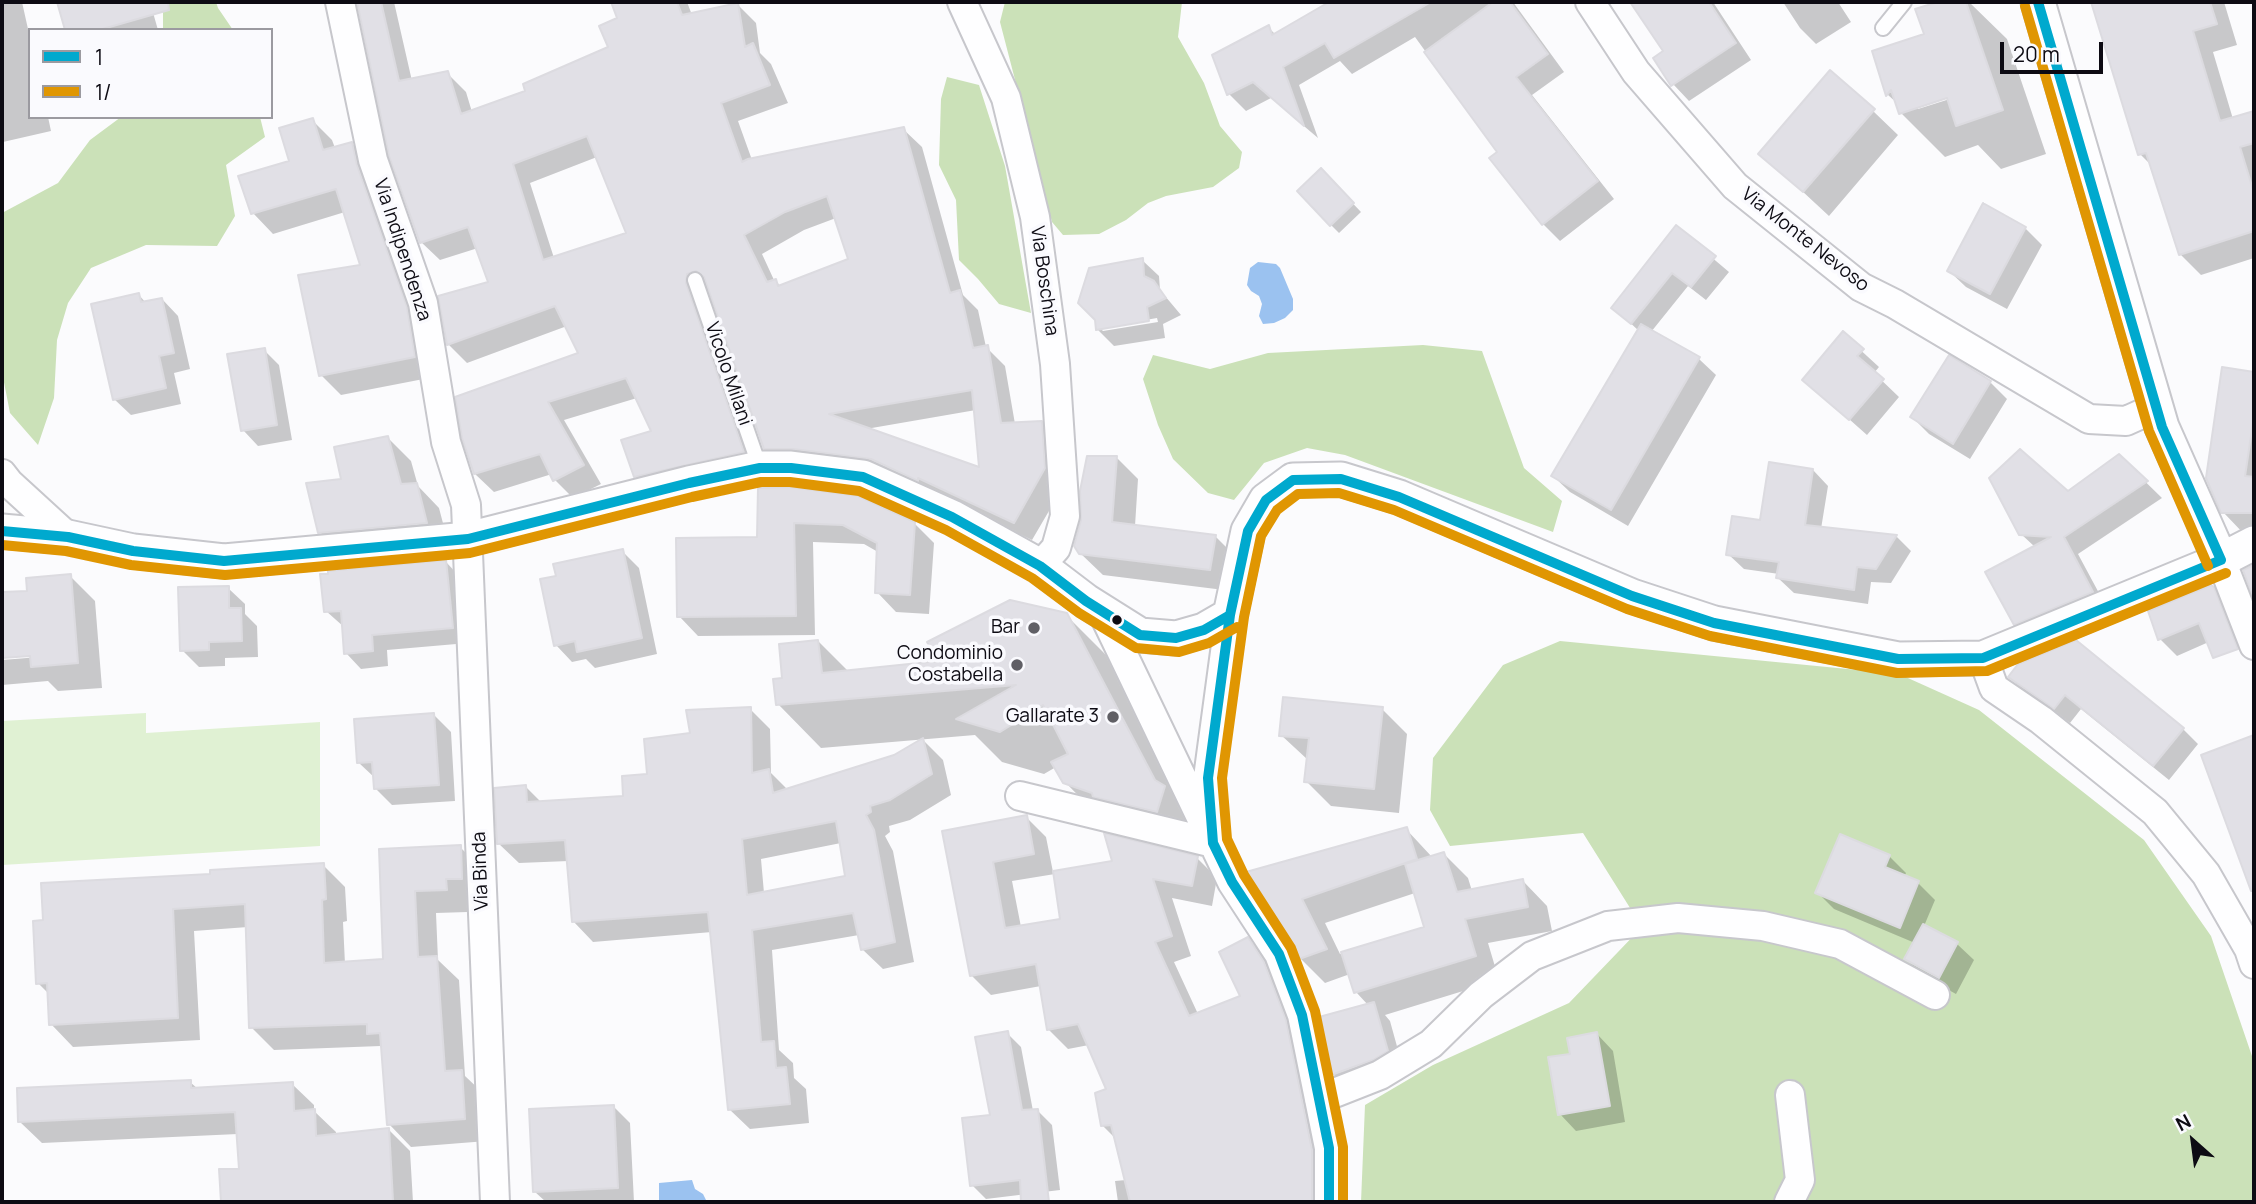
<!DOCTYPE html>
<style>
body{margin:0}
#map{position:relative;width:2256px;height:1204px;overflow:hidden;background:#fbfbfd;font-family:Manrope,sans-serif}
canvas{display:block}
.frame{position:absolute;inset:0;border:4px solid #0d0b13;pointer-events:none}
.legend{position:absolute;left:28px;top:28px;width:245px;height:91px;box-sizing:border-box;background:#fafafe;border:2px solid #9b9aa0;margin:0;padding:9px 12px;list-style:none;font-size:21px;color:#0d0b13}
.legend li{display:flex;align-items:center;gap:14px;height:35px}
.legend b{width:35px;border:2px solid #9b9aa0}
.north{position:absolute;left:2158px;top:1106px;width:70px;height:70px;-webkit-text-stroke:5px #fafafe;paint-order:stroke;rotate:332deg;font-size:19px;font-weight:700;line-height:28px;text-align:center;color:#0d0b13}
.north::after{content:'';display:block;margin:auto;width:24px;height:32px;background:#0d0b13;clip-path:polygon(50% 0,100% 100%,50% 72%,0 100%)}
.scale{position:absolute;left:2000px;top:42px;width:103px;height:32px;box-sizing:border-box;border:4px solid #0d0b13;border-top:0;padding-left:9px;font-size:21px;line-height:24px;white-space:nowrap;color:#0d0b13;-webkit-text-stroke:5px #fafafe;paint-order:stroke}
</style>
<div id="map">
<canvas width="2256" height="1204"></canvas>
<div class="frame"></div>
<ul class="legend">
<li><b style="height:9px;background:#00a9ce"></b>1</li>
<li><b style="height:9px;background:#e09602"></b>1/</li>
</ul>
<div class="north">N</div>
<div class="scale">20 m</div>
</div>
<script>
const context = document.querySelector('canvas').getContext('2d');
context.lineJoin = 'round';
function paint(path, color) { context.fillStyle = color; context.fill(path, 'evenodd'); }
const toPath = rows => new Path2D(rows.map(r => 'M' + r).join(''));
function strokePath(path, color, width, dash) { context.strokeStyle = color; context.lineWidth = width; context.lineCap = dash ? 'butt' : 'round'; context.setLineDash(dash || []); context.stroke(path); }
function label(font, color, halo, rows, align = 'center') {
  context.font = font + ' Manrope,sans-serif'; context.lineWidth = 7; context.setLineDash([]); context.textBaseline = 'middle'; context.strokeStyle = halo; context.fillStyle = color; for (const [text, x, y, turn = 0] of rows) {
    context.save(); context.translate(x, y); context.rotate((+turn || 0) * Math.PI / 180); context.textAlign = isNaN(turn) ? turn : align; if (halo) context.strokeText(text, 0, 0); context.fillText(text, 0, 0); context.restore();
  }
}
paint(toPath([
 [146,713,146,733,320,722,320,846,2,865,2,721]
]), '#e0f1d3');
paint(toPath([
 [160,2,216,2,218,8,233,30,163,30,163,12],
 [1005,2,1182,2,1178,37,1204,83,1220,126,1242,152,1239,168,1213,187,1166,196,1148,203,1126,220,1099,234,1063,235,1052,222,1000,22],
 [947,77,979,85,1005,166,1031,313,999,304,978,279,959,260,956,200,939,165,941,99],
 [121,117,260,117,265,137,226,165,235,216,217,246,146,245,91,268,68,303,57,340,54,398,38,445,10,413,2,372,2,213,58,183,90,140],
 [1423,345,1482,351,1524,468,1562,501,1553,532,1345,455,1307,448,1264,463,1234,500,1208,493,1173,459,1158,425,1143,379,1153,355,1210,369,1268,353],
 [1560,641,1899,674,1979,710,2144,840,2211,936,2254,1062,2254,1202,1361,1202,1365,1105,1433,1065,1569,1003,1642,927,1583,833,1450,846,1430,810,1433,758,1503,665]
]), '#cbe1b8');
paint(toPath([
 [1258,262,1276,264,1280,268,1293,299,1293,310,1285,318,1274,323,1263,324,1259,316,1262,304,1259,296,1251,291,1247,285,1250,268],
 [692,1180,695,1189,703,1194,707,1202,659,1202,659,1183]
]), '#9bc2f0');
paint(toPath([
 [2,2,22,2,30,38,30,117,48,117,51,131,3,142],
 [59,2,150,2,158,30,67,30],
 [359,2,394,2,412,81,447,73,466,92,472,112,528,92,610,48,619,19,613,2,687,2,692,15,738,5,756,23,760,53,771,64,788,103,738,121,752,160,903,129,922,147,963,295,978,310,986,347,1005,366,1015,424,1041,422,1060,441,1063,487,1032,540,936,495,784,466,765,448,711,290,705,293,761,470,654,495,635,476,654,432,637,398,564,420,601,484,573,498,555,480,552,474,494,492,475,474,580,354,567,326,467,363,448,344,491,283,478,248,440,260,421,242,391,155],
 [597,157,628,234,554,258,530,183],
 [836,218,850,260,781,286,774,280,762,254,804,230],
 [976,410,981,469,866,429],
 [1333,2,1513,2,1564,72,1532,95,1614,199,1560,241,1543,224,1499,153,1415,37,1352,74,1340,61,1299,85,1318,138,1271,98,1246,111,1229,94,1214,56,1269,28,1276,35],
 [1632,2,1713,2,1751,60,1689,101,1673,84,1665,52],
 [1783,2,1838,2,1851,22,1816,44,1800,28],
 [1944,2,1969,2,2007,39,2046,154,2001,169,1978,145,1945,157,1901,113,1898,104,1888,95,1874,52,1926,35,1918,10],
 [1954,93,1956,97,1918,109,1918,105],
 [2093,2,2224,2,2237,45,2213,52,2233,119,2254,113,2254,258,2201,275,2180,254,2152,166,2140,154],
 [1873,111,1898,135,1829,216,1761,153],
 [312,120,332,140,335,148,352,144,372,164,434,377,341,395,321,375,362,266,345,212,273,234,253,213,292,162],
 [1321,170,1361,212,1339,233,1331,225],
 [1984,206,2025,228,2042,245,2007,309,1966,287,1949,271],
 [1677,228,1729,272,1706,300,1688,286,1651,332,1699,359,1716,375,1628,526,1570,492,1553,476,1639,331,1614,308],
 [1142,260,1159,276,1160,290,1181,315,1163,324,1165,338,1114,346,1097,329],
 [1157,318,1158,322,1103,331,1100,328],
 [139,295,146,303,162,299,178,316,190,369,174,373,181,404,131,415,114,399],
 [1843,334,1879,367,1874,373,1899,397,1867,435,1805,380],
 [264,350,279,365,292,440,258,446,243,430],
 [2224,369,2254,374,2254,535,2245,535,2223,512],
 [1990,382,2007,399,1970,459,1929,434,1912,417],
 [388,438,411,461,418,486,439,508,449,546,343,555,320,532,343,481],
 [2119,456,2162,498,2078,554,2107,608,2031,639,2015,623,2035,547,2021,534,2068,493],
 [1117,458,1138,479,1135,526,1215,536,1237,558,1232,591,1103,575,1080,553],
 [1813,470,1828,486,1821,529,1896,536,1911,551,1891,583,1871,582,1868,604,1794,593,1778,578,1779,574,1744,569,1728,554],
 [790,489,914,523,934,543,929,614,896,612,877,592,878,552,864,544,813,542,815,635,698,636,679,616,759,539],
 [622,551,639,568,657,654,595,668,586,659,572,662,556,645,558,577],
 [446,562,461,578,468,643,387,650,388,666,361,669,346,653,344,627,326,611],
 [70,576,95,601,102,688,58,691,48,681,2,685,2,660,39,657,39,654,2,657,2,594,29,592],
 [2210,587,2227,604,2244,641,2223,653,2211,641,2177,656,2160,639],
 [228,588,245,604,245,614,257,626,258,657,225,658,225,666,199,667,182,650],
 [1066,615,1110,659,1208,831,1201,855,1139,840,1133,834,1109,827,1065,782,1056,767,1044,774,1002,762,975,735,821,748,778,704,784,679,818,641,849,672,941,662],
 [2010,677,2183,729,2198,744,2169,780,2081,709,2070,723,2025,692],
 [750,709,770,729,771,773,788,790,895,757,923,740,943,760,951,795,910,820,889,826,890,832,885,836,893,851,914,962,883,969,862,949,859,935,772,950,779,1050,793,1063,794,1078,806,1089,809,1123,750,1129,729,1109,712,932,593,942,573,921,569,861,519,863,498,843,526,787,541,802,625,797,692,735],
 [841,843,847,877,764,893,761,859],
 [1382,709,1407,734,1399,813,1331,806,1306,781,1308,760,1281,735],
 [434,715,451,732,455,801,392,805,375,788,375,778,359,763],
 [2254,737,2254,897,2203,756],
 [1026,817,1046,837,1053,872,1114,862,1197,858,1217,878,1212,906,1172,898,1191,956,1174,962,1198,1014,1242,997,1248,939,1268,959,1284,983,1333,1202,1118,1202,1115,1181,1126,1180,1116,1139,1102,1125,1108,1090,1089,1045,1068,1049,1048,1029,1041,986,991,995,971,975,944,832],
 [1055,874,1062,920,1021,927,1012,881],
 [1406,829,1432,857,1444,854,1468,878,1472,891,1523,881,1547,906,1552,931,1488,943,1499,980,1385,1015,1390,1021,1403,1068,1349,1091,1333,1074,1368,1005,1356,992,1350,974,1325,983,1300,958,1294,944,1248,873],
 [1415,893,1426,928,1340,954,1325,923],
 [460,847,482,869,484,900,468,901,468,912,436,913,438,960,459,980,465,1076,484,1094,487,1141,411,1147,389,1124,381,1046,274,1050,251,1027,248,927,194,931,200,1040,73,1047,51,1024,49,994,38,983,212,876,323,865,345,887,347,921,343,922,345,964,385,961,381,851],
 [1889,856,1906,873,1904,877,1918,883,1935,900,1924,926,1957,944,1974,960,1956,994,1923,976,1906,959,1915,943,1834,909,1817,892],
 [1007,1033,1021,1047,1033,1111,1037,1110,1052,1125,1060,1190,986,1199,972,1185,992,1116],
 [1597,1034,1613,1051,1625,1122,1576,1131,1560,1114,1572,1055],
 [190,1082,198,1089,292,1084,314,1105,314,1111,336,1132,336,1135,388,1129,410,1151,413,1202,223,1202,221,1171,240,1170,238,1134,42,1143,20,1122],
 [613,1106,630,1123,634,1202,546,1202,535,1192]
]), '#0003');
const building = toPath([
 [57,2,168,2,169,10,99,30,65,30,57,2],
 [357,2,381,2,399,81,448,71,461,114,525,91,523,84,608,47,599,26,617,18,611,2,677,2,682,15,738,3,745,47,753,43,770,85,721,103,742,162,748,159,904,127,950,293,960,290,973,348,988,345,1001,423,1042,421,1045,468,1014,523,918,478,918,481,871,459,793,449,764,449,704,277,696,271,687,274,686,283,744,452,634,477,621,440,651,431,626,378,548,402,584,465,553,481,540,454,474,474,462,438,455,397,578,353,555,306,447,345,438,296,488,282,468,227,420,243,389,156,357,2],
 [587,136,626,233,543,260,513,164,587,136],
 [827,196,848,259,778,286,776,279,767,282,744,235,785,212,827,196],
 [972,390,979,467,829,414,972,390],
 [1329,2,1431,2,1334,58,1325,43,1283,67,1304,126,1253,82,1227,95,1212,55,1269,25,1272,35,1329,2],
 [1493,2,1510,2,1548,54,1516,77,1598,181,1542,225,1489,158,1497,152,1424,52,1493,2],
 [1630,2,1709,2,1736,43,1671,86,1653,58,1663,51,1630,2],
 [1938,2,1966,2,2003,110,1956,126,1947,98,1899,114,1891,90,1886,96,1872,51,1924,34,1915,9,1938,2],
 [2091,2,2210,2,2217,24,2193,31,2220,121,2254,111,2254,143,2240,147,2254,193,2254,231,2179,255,2146,153,2138,155,2091,2],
 [1830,70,1875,109,1803,192,1758,154,1830,70],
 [313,118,323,150,352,142,357,165,407,307,415,357,319,376,298,275,360,265,336,189,251,214,238,176,289,161,279,128,313,118],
 [1321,168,1354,203,1330,226,1297,191,1321,168],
 [1983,203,2026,227,1990,294,1947,271,1983,203],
 [1676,225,1716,256,1691,287,1672,273,1631,324,1611,308,1676,225],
 [1143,258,1144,276,1154,281,1166,298,1147,307,1149,321,1096,330,1095,320,1078,303,1089,268,1143,258],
 [139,293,141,302,162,298,174,353,159,356,166,388,113,400,91,304,139,293],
 [1641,324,1700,357,1611,510,1551,476,1641,324],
 [1843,331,1864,349,1857,356,1884,379,1849,420,1802,380,1843,331],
 [265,348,277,425,241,431,227,354,265,348],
 [1949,355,1991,381,1953,444,1910,417,1949,355],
 [2222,367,2254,372,2254,416,2245,476,2254,477,2254,513,2221,513,2206,478,2222,367],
 [388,436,401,484,417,483,427,523,318,533,306,483,341,479,334,447,388,436],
 [2020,449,2068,491,2119,454,2148,481,2064,537,2093,592,2014,625,1985,572,2051,537,2019,535,1989,478,2020,449],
 [1087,456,1117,456,1112,522,1216,535,1210,570,1079,554,1074,546,1081,520,1080,491,1087,456],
 [1769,462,1813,469,1805,525,1897,535,1876,569,1857,567,1854,590,1776,578,1779,562,1726,555,1732,516,1760,520,1769,462],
 [790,487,858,496,915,522,910,595,875,593,877,543,843,525,794,523,796,616,677,617,676,538,757,537,758,488,790,487],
 [623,549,642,638,577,652,575,641,554,646,540,579,556,576,553,564,623,549],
 [446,560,453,628,372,635,373,651,344,654,341,611,324,612,320,574,328,574,328,571,446,560],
 [2254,565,2254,600,2243,570,2254,565],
 [71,574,78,663,31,667,30,656,2,658,2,592,27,591,26,578,71,574],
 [2211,585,2214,587,2238,649,2213,658,2199,623,2158,640,2148,611,2211,585],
 [229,586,229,608,241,608,242,641,209,642,209,650,180,651,178,587,229,586],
 [1010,600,1067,613,1155,780,1165,786,1157,812,1093,797,1092,793,1063,783,1051,762,1068,754,1043,705,1000,732,956,719,1016,685,776,705,773,679,782,678,779,644,818,640,822,673,938,661,927,642,1010,600],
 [2076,640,2184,728,2153,766,2065,695,2054,709,2008,677,2018,664,2076,640],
 [1283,697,1383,707,1374,789,1304,782,1309,738,1279,736,1283,697],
 [751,707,752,773,769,769,773,793,894,755,923,738,932,774,890,800,870,806,871,812,866,815,874,830,895,942,861,950,853,913,752,930,761,1042,774,1041,776,1068,786,1067,790,1104,728,1110,708,912,572,922,565,840,497,844,494,788,526,785,527,802,623,796,622,776,647,774,644,739,690,733,686,710,751,707],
 [836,821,845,876,747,895,742,839,836,821],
 [434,713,439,785,374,789,372,762,357,763,354,719,434,713],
 [2254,735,2254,891,2251,891,2201,755,2254,735],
 [1027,815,1034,854,993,862,1005,928,1060,919,1053,871,1112,861,1104,833,1198,856,1192,886,1153,879,1172,936,1155,942,1189,1016,1240,996,1219,952,1248,937,1264,962,1286,1020,1312,1150,1312,1202,1130,1202,1111,1125,1101,1126,1095,1093,1106,1089,1078,1024,1047,1030,1036,964,970,976,942,831,1027,815],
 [1407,827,1417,859,1302,899,1327,949,1299,959,1293,945,1246,872,1407,827],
 [1840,834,1890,855,1885,867,1919,881,1900,928,1815,893,1840,834],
 [461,845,462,879,446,879,447,890,415,891,418,957,437,956,445,1071,462,1070,465,1119,387,1125,380,1033,367,1034,367,1024,249,1028,245,904,173,909,178,1018,49,1025,47,983,36,984,33,921,43,920,41,883,210,874,210,870,324,863,326,899,322,900,324,963,383,959,379,849,461,845],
 [1444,852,1457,892,1523,879,1528,907,1465,919,1476,956,1354,993,1341,952,1424,927,1405,864,1444,852],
 [1923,924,1958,942,1939,978,1904,959,1923,924],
 [1374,1002,1388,1051,1373,1060,1331,1075,1319,1017,1374,1002],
 [1008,1031,1022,1110,1038,1109,1049,1202,1021,1202,1020,1180,970,1186,962,1118,990,1115,975,1037,1008,1031],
 [1597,1032,1610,1106,1558,1115,1548,1057,1570,1054,1567,1038,1597,1032],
 [191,1080,191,1088,293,1082,294,1111,315,1109,316,1136,389,1128,393,1202,221,1202,219,1169,239,1169,235,1112,18,1122,17,1088,191,1080],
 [614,1105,618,1188,533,1192,529,1109,614,1105]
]);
paint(building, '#e1e0e6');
strokePath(building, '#dcdbe0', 2);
const service = toPath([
 [1883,28,1904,2],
 [695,280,760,468]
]);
const minor = toPath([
 [340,2,373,160,423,303,446,442,466,505,495,1202],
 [962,2,1006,98,1035,217,1055,364,1065,516,1056,548,1040,566],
 [1590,2,1636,72,1735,186,1861,287,1895,304,2089,419,2126,421,2157,407],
 [2,474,9,483,68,537],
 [2221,560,2254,645],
 [1103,613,1232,882,1279,954,1302,1015,1329,1148,1329,1202],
 [1983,658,1994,688,2041,720,2155,812,2206,874,2249,949,2254,964],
 [1020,796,1213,843],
 [1212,826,1208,778,1230,615],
 [1319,1099,1380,1075,1431,1044,1481,995,1532,956,1608,926,1678,918,1763,926,1840,944,1935,995],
 [1789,1202,1800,1180,1790,1095]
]);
const tertiary = toPath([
 [2038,2,2162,427,2221,560],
 [2,531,68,537,133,551,224,561,468,539,689,483,760,468,791,468,863,477,952,517,1040,566,1086,601,1140,635,1176,638,1204,630,1230,615,1248,531,1266,500,1293,480,1341,479,1399,497,1632,596,1714,623,1898,659,1983,658,2221,560,2254,543]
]);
strokePath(service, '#c7c7cc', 18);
strokePath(minor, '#c7c7cc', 32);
strokePath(tertiary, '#c7c7cc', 37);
strokePath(service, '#fefeff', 14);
strokePath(minor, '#fefeff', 28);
strokePath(tertiary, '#fefeff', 33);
strokePath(toPath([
 [2038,2,2162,427,2221,560],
 [2,531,68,537,133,551,224,561,468,539,689,483,760,468,791,468,863,477,952,517,1040,566,1086,601,1140,635,1176,638,1204,630,1230,615],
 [1329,1202,1329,1148,1302,1015,1279,954,1232,882,1213,843,1208,778,1230,615,1248,531,1266,500,1293,480,1341,479,1399,497,1632,596,1714,623,1898,659,1983,658,2221,560]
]), '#00a9ce', 10);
strokePath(toPath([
 [2025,6,2149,431,2208,566],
 [2,545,66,551,131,565,225,575,470,553,692,497,761,482,790,482,859,491,946,530,1032,578,1079,613,1136,648,1179,652,1209,643,1237,627],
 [1343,1202,1343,1147,1315,1011,1291,948,1244,875,1227,839,1222,778,1244,617,1261,536,1277,510,1298,494,1339,493,1394,510,1627,609,1710,636,1897,673,1987,671,2226,573]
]), '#e09602', 10);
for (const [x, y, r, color] of [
 [1117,620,6,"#0d0b13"],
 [1034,628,7,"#605f65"],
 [1017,665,7,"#605f65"],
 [1113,717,7,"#605f65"]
]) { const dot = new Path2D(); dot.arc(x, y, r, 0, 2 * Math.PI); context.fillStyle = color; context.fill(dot); strokePath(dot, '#fafafe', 2.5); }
label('19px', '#0d0b13', '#fafafe', [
 ["Via Monte Nevoso",1805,240,38],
 ["Via Indipendenza",402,250,72],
 ["Via Boschina",1044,281,82],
 ["Vicolo Milani",728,374,71],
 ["Via Binda",481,871,-92]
]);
label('19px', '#0d0b13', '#fafafe', [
 ["Bar",1020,628],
 ["Condominio",1003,654],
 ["Costabella",1003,676],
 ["Gallarate 3",1099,717]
], 'right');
</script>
